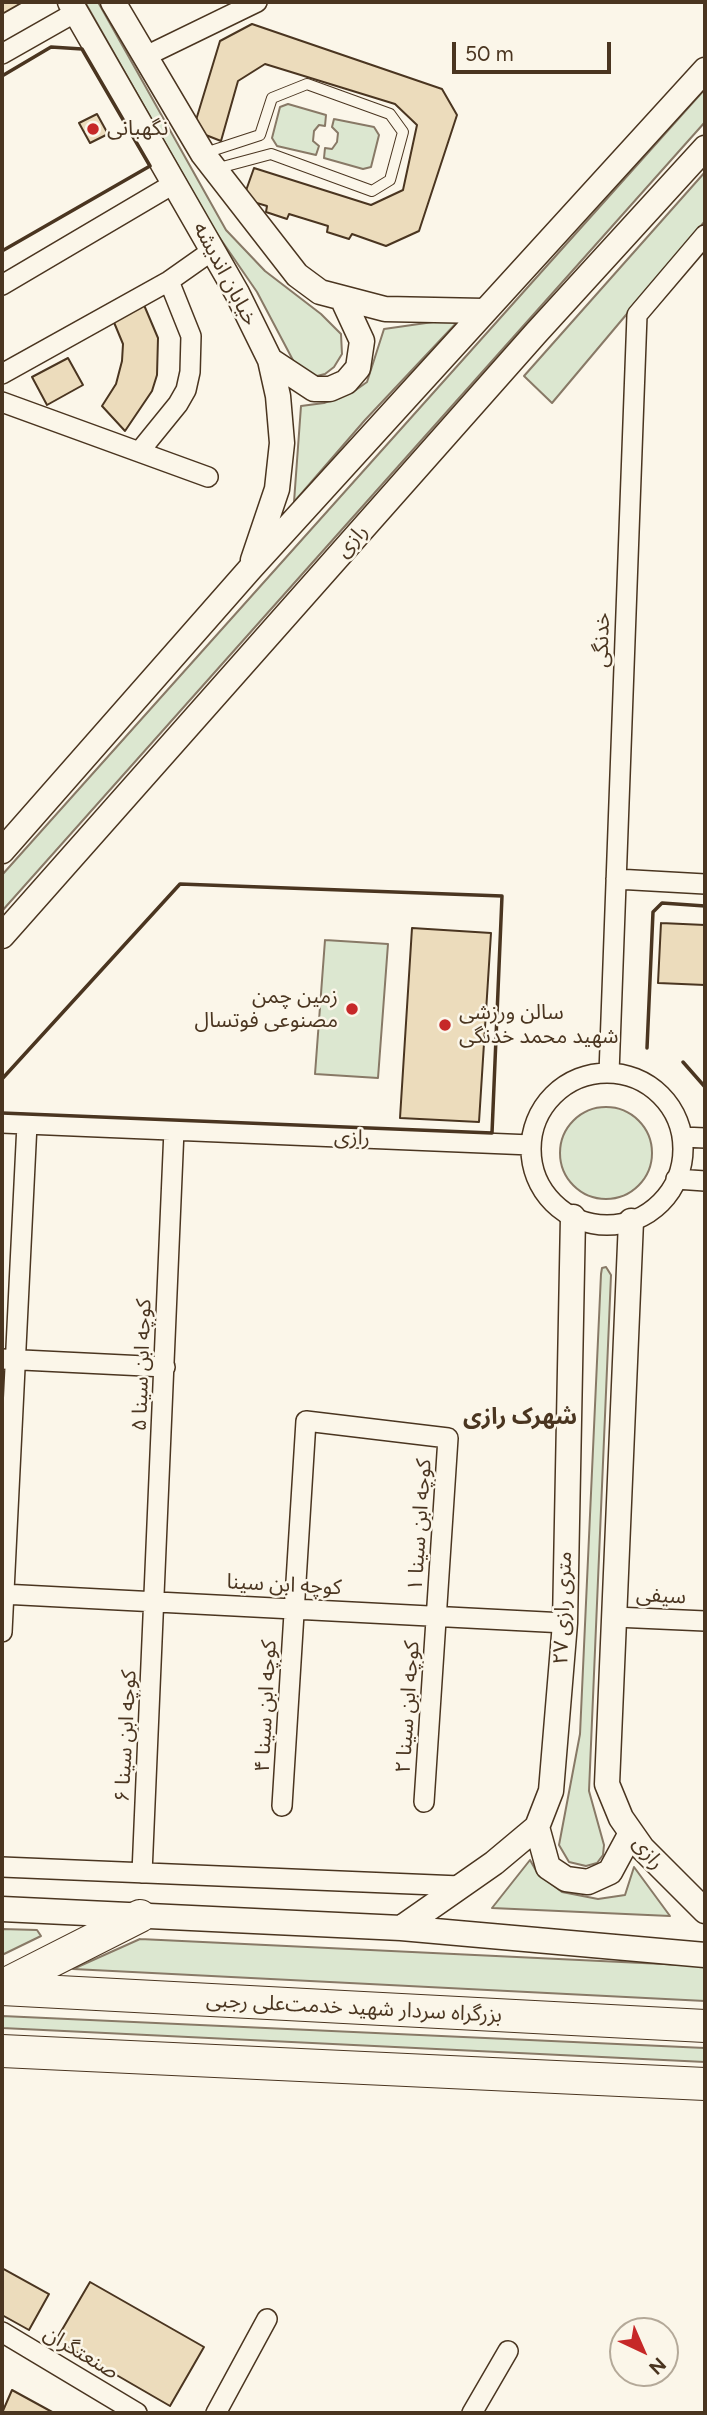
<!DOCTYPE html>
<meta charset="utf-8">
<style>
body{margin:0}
#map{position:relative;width:707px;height:2415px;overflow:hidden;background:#fbf6e9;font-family:Figtree,sans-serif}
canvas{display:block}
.frame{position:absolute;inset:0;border:4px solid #4a3520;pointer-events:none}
.north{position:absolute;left:609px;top:2317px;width:70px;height:70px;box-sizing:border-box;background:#fbf6e9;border:2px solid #b4a999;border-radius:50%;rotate:136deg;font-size:19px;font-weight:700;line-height:28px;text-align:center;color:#4a3520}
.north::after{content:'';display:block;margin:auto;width:24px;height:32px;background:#c62828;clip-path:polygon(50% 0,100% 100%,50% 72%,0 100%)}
.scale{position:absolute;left:452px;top:42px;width:159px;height:32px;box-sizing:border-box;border:4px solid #4a3520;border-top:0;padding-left:9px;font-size:21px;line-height:24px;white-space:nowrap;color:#4a3520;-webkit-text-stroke:5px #fbf6e9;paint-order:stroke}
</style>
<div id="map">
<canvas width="707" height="2415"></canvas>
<div class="frame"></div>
<div class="north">N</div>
<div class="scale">50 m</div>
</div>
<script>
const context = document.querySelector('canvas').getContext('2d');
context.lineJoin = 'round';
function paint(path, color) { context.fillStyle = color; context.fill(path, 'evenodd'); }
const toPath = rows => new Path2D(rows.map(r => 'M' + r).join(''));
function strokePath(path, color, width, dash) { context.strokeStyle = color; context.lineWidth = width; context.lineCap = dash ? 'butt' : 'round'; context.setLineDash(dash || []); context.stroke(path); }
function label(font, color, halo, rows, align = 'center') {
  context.font = font + ' Figtree,"Noto Sans Arabic",sans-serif'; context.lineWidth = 5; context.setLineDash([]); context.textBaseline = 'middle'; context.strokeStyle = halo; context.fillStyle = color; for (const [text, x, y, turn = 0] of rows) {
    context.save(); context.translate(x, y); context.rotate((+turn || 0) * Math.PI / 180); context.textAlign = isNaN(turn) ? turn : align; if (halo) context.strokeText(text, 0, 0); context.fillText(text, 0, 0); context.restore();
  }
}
const green = toPath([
 [85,2,98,2,226,230,265,271,321,314,341,334,342,354,334,367,325,374,313,377,295,364,257,292,215,231,85,2],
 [705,89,705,122,2,911,2,875,705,89],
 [288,104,326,115,325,126,319,125,314,131,313,141,319,146,316,155,277,146,272,138,280,107,288,104],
 [334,119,374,127,379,135,371,167,363,169,324,158,325,148,332,149,337,142,338,133,332,127,334,119],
 [705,172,705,221,552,403,524,376,705,172],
 [461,318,365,420,294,502,301,406,324,403,353,392,367,382,384,329,461,318],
 [325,940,388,944,378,1078,315,1074,325,940],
 '560 1153a46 46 0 1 1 92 0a46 46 0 1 1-92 0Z',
 [606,1267,611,1275,589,1791,604,1845,603,1855,597,1863,586,1866,569,1862,559,1845,580,1734,601,1274,602,1268,606,1267],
 [530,1860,538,1874,562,1892,598,1899,625,1895,634,1867,670,1916,492,1908,530,1860],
 [2,1929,37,1930,41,1936,2,1955,2,1929],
 [140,1939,705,1966,705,2001,73,1969,140,1939],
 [2,2016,705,2048,705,2062,2,2028,2,2016]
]);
paint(green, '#dce7d0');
strokePath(green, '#887966', 2);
const building = toPath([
 [2,2,23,2,2,14,2,2],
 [252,24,442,89,457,115,419,231,386,246,352,234,349,239,327,232,328,226,289,214,287,219,266,212,267,206,243,199,254,168,371,205,403,190,417,125,395,104,265,64,238,81,221,141,193,130,220,41,252,24],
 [97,114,108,134,90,143,79,123,97,114],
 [144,305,158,338,157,375,152,391,125,431,102,406,116,384,122,361,123,344,113,320,144,305],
 [68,358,83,385,47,405,32,377,68,358],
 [661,923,705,925,705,985,658,983,661,923],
 [412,928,491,933,479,1122,400,1118,412,928],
 [2,2268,49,2294,29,2330,2,2315,2,2268],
 [90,2282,204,2347,170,2406,56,2340,90,2282],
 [12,2390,54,2413,2,2413,12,2390]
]);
paint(building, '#ecdcbc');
strokePath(building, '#4a3520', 2);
const service = toPath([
 [205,153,260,135,272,98,307,84,390,114,403,132,390,180,372,191,271,154,215,169]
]);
const minor = toPath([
 [2,54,76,12],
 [146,56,257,2],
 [2,285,175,183],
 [2,374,169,281,213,250],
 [2,402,208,477],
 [139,452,178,404,186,390,190,372,191,336,169,281],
 [616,879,705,884],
 [609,1073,637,315,705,235],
 '531 1149a76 76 0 1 1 152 0a76 76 0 1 1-152 0Z',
 [2,1123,531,1145],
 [682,1137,705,1138],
 [676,1179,705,1181],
 [2,1359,165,1367],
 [2,1594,565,1623],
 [615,1617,705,1621],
 [2,1632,27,1124],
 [282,1806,306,1421,448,1438,424,1802],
 [2,1867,460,1886],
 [142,1873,174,1130],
 [2,2332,137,2413],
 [216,2413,267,2319],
 [472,2413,508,2351]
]);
const tertiary = toPath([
 [70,2,237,293,270,360,278,396,282,443,277,489,253,560],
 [113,2,203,154,297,275,320,292,385,309,484,311],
 [270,360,314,389,330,389,346,382,358,368,362,341,343,300],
 [2,851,250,569,705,70],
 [2,936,536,333,705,148],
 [631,1221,607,1784,621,1818,642,1848,705,1911],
 [537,1827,548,1867,566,1879,588,1882,610,1872,631,1833],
 [2,1909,401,1928,705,1955],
 [401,1928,494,1863,537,1827,551,1791,565,1623,573,1217]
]);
const trunk = toPath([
 [2,1986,140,1916],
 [2,1989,705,2026],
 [2,2051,705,2084]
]);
strokePath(service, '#4a3520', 12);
strokePath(minor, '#4a3520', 22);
strokePath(tertiary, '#4a3520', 27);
strokePath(trunk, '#4a3520', 34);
strokePath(service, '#fbf6e9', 10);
strokePath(minor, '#fbf6e9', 19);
strokePath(tertiary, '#fbf6e9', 24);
strokePath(trunk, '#fbf6e9', 32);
strokePath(toPath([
 [2,76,51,47,82,49,150,166,2,251],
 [647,1048,653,912,662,903,705,906],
 [683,1062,705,1087],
 [2,1079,180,884,502,896,492,1133,2,1113]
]), '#4a3520', 3.5);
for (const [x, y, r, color] of [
 [93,129,7,"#c62828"],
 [352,1009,7,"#c62828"],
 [445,1025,7,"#c62828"]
]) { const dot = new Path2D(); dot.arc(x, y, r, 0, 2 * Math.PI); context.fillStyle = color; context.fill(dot); strokePath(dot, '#fbf6e9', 2.5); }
label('21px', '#4a3520', '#fbf6e9', [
 ["نگهبانی",107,129],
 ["زمین چمن",338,997,"right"],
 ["مصنوعی فوتسال",338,1021,"right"],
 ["سالن ورزشی",459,1013],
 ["شهید محمد خدنگی",459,1037]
], 'left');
label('21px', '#4a3520', '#fbf6e9', [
 ["خیابان اندیشه",225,274,62],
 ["رازی",352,541,-48],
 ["خدنگی",602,640,-88],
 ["رازی",352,1138,2],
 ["کوچه ابن سینا ۵",142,1365,-88],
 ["کوچه ابن سینا ۱",420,1525,-86],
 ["کوچه ابن سینا",284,1585,3],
 ["سیفی",661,1596,3],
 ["۲۷ متری رازی",563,1608,-88],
 ["کوچه ابن سینا ۴",266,1706,-87],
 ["کوچه ابن سینا ۲",408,1707,-86],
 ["کوچه ابن سینا ۶",126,1736,-87],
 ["رازی",648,1853,51],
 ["بزرگراه سردار شهید خدمت‌علی رجبی",354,2008,3],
 ["صنعتگران",81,2353,31]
]);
label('bold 23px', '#4a3520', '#fbf6e9', [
 ["شهرک رازی",520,1417]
]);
</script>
